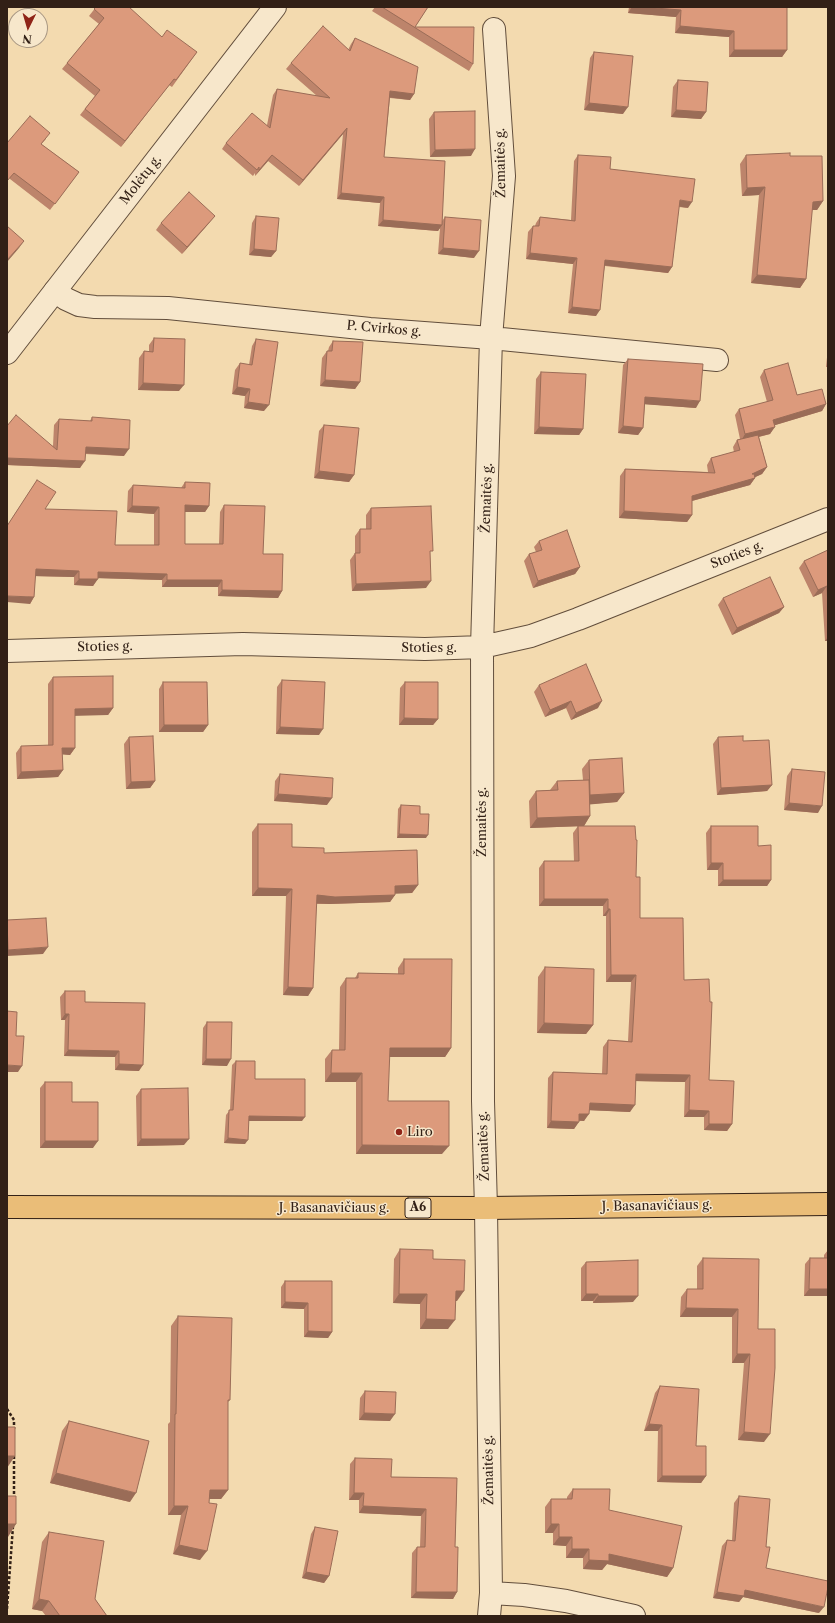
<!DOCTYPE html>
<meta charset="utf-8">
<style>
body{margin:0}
#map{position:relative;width:835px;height:1623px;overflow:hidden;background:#f3daaf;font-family:"Libre Caslon Text",serif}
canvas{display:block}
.frame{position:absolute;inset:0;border:8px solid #322016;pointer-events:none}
.north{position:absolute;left:8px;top:8px;width:40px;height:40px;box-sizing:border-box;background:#f7e7cb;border:1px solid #a89783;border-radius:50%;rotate:185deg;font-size:11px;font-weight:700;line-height:16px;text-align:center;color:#322016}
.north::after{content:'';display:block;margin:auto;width:14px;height:18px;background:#8f2418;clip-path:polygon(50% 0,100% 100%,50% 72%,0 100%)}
</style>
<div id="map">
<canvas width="835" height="1623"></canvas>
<div class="frame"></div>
<div class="north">N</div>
</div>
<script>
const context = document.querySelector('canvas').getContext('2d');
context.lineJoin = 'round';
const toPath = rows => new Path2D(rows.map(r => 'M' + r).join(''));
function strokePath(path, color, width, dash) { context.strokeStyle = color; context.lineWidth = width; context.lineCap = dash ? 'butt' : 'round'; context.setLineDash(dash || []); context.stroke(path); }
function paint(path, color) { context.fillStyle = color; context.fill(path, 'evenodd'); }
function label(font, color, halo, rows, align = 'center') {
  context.font = font + ' "Libre Caslon Text",serif'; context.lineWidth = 3; context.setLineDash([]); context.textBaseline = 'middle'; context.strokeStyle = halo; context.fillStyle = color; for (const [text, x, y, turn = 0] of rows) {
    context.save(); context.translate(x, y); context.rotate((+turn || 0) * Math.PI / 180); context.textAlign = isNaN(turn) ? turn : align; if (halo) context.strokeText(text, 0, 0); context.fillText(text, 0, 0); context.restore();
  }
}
const minor = toPath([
 [55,291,66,299,79,305,95,307,168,308,370,329,491,338,717,360],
 [7,651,243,644,425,649,482,647,531,636,578,619,828,519],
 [491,1593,524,1595,566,1601,634,1616],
 [489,1616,491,1593,486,1208,483,1101,482,647,491,338,504,176,494,29]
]);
const tertiary = toPath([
 [7,353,275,7]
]);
const primary = toPath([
 [7,1207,486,1208,828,1204]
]);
strokePath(minor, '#624e3c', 24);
strokePath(tertiary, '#624e3c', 24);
strokePath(primary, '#322016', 24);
strokePath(toPath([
 [7,1409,14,1420,14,1429],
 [14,1456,14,1499],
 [7,1609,13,1526]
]), '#322016', 2.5, [3, 2]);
strokePath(minor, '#f7e7cb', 22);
strokePath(tertiary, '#f7e7cb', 22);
strokePath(primary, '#eabd78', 22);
paint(toPath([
 [96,7,197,52,172,87,169,85,121,147,80,115,95,96,62,69,67,63,99,24,89,16],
 [375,7,428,7,415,27,473,64,469,71,372,11],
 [629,7,787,7,787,50,782,57,729,57,729,37,675,33,676,17,628,13],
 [355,38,414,94,410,100,390,98,384,157,442,221,445,217,474,258,438,254,440,228,438,231,378,226,380,203,337,199,343,134,299,186,268,161,255,176,255,173,253,176,222,149,226,143,267,125,273,95,277,89,317,96,286,69,291,63,348,50,351,44],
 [594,52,623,114,584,110,590,58],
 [678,80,706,112,701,119,671,117,673,87],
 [434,112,471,156,430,157,429,119],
 [46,139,41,144,79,172,50,210,10,179,7,143],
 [578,155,610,169,688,208,679,207,672,267,668,273,605,266,596,316,568,313,573,264,526,259,528,232,533,226,535,226,536,223,540,217,571,220,574,161],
 [746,155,790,156,823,201,817,210,812,210,806,279,800,288,751,283,759,195,742,196,740,164],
 [256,216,276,251,271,257,249,255,252,223],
 [210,222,182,254,156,230,161,223],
 [154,338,179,391,138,390,139,358,144,351,149,352,149,345],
 [256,339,264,411,244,408,245,396,232,394,235,370,240,363,249,365,252,346],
 [333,341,360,382,355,389,320,386,322,358,327,351,328,351,329,347],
 [828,348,828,367,826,367],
 [628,359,696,408,645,404,643,428,638,435,618,433,623,365],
 [764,370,797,395,826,404,822,411,775,425,770,434,759,437,767,467,762,474,755,477,755,478,750,485,692,501,692,515,687,522,619,518,620,476,625,469,708,472,707,465,711,458,734,452,733,447,737,440,740,439,735,415,739,409,767,402,760,377],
 [541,372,583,429,579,435,534,434,536,379],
 [92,417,124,456,85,454,80,468,7,465,7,426,53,446,54,425,59,419,90,421],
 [324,425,354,475,349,482,314,478,319,431],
 [37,480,45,509,115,545,154,545,154,514,127,512,128,491,133,485,181,488,185,482,209,506,205,512,185,512,185,544,219,544,220,512,224,505,263,554,282,591,278,598,218,596,218,587,162,587,162,580,98,578,93,586,74,585,74,577,35,576,34,597,30,604,7,526],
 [371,508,430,555,426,588,352,591,350,560,355,553,355,536,360,529,366,529,366,515],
 [539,541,580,567,575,574,533,588,524,561,529,554,536,552,534,547],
 [828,550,828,641,825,641,822,593,813,597,799,568,804,561],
 [723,598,784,607,779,613,732,635,718,605],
 [53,677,113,708,108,715,75,715,75,748,70,755,62,754,63,770,58,777,17,779,16,753,21,746,48,746,48,684],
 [282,680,319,735,276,734,277,687],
 [163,682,208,725,203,732,159,732,159,689],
 [405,682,438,719,433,725,399,725,400,688],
 [539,685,598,708,571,720,566,708,545,717,534,692],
 [129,737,155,781,150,788,126,789,124,744],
 [718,737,743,741,772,785,767,791,717,795,713,744],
 [589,760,624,793,617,802,590,804,590,816,584,826,530,828,529,801,536,791,550,790,557,781,583,780,582,769],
 [792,769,818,813,784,810,787,776],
 [280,774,327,805,274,801,275,781],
 [401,805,420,814,426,838,397,838,398,809],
 [258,824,292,847,324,853,418,885,412,893,395,893,395,895,390,902,329,904,316,904,313,988,308,996,283,995,286,896,252,896,252,832],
 [578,826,636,877,640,918,684,980,709,1080,732,1124,727,1131,704,1130,704,1117,684,1117,685,1082,636,1081,630,1112,589,1110,584,1121,579,1121,574,1129,547,1128,548,1078,553,1072,602,1074,603,1047,608,1040,628,1041,631,982,606,982,606,916,603,916,603,906,539,906,539,868,544,861,574,861,573,833],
 [711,826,758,846,771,880,767,886,718,886,718,870,707,870,706,833],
 [404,959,451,1048,445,1057,389,1057,388,1101,442,1154,356,1154,356,1082,325,1082,325,1059,332,1050,339,1050,340,987,346,978,355,978,358,973,398,974,398,968],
 [545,967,593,1025,586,1034,537,1033,538,977],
 [65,991,85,1002,139,1071,115,1070,115,1057,64,1056,65,1020,61,1020,60,997],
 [207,1022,227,1066,202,1065,203,1028],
 [236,1061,255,1079,302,1121,249,1121,245,1144,224,1143,226,1115,230,1110,232,1065],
 [45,1082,72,1102,93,1148,40,1148,40,1088],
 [141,1089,184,1145,137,1146,136,1096],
 [400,1249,433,1259,457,1301,455,1301,448,1329,420,1329,420,1304,393,1303,394,1259],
 [828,1250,828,1296,804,1296,805,1264,810,1258,824,1258,824,1255],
 [703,1258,758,1329,764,1442,738,1440,744,1363,732,1363,732,1317,680,1317,681,1297,687,1289,697,1289,697,1266],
 [586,1262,633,1302,593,1303,593,1301,581,1301,581,1268],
 [285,1281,332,1281,332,1332,328,1338,304,1337,304,1309,281,1308,281,1287],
 [178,1316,230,1400,228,1402,228,1490,221,1499,209,1499,200,1560,173,1554,181,1515,168,1515,168,1424,170,1422,171,1326],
 [660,1386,706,1476,701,1483,657,1482,658,1431,644,1431,655,1393],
 [365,1391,390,1421,359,1420,360,1398],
 [69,1421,130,1502,50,1483,62,1431],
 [355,1458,391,1477,457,1478,455,1547,457,1592,453,1599,411,1598,412,1553,417,1547,420,1547,421,1516,359,1513,359,1500,349,1500,350,1464],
 [573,1489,609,1510,673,1568,667,1577,607,1564,602,1570,583,1569,583,1558,566,1558,566,1546,553,1545,553,1533,545,1533,545,1507,551,1499,567,1499,567,1497],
 [739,1496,766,1547,766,1568,819,1613,743,1597,739,1602,713,1598,722,1546,727,1540,732,1541,734,1503],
 [315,1527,329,1576,324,1583,302,1578,311,1534],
 [49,1532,95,1599,107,1616,46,1616,42,1611,32,1609,42,1542]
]), '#bd846b');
paint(toPath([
 [632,7,642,7,681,10,676,17,628,13],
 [680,26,734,31,729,37,675,33],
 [734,50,787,50,782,57,729,57],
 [174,79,169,85,121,147,125,141],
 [390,91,414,94,410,100,386,97],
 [589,103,628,107,623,114,584,110],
 [676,110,706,112,701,119,671,117],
 [347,128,343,134,299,186,303,180],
 [475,149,471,156,430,157,435,150],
 [272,155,268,161,255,176,259,170],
 [765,187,759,195,742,196,747,188],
 [341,193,384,197,380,203,337,199],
 [680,200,692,202,688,208,676,206],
 [823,201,817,210,807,210,813,202],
 [215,216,210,222,182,254,187,247],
 [383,220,442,225,438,231,378,226],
 [24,241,19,248,7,262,7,260],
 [443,248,479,251,474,258,438,254],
 [254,249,276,251,271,257,249,255],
 [530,253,577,258,573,264,526,259],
 [605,260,672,267,668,273,601,265],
 [757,275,806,279,800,288,751,283],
 [572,307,600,310,596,316,568,313],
 [325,380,360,382,355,389,320,386],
 [143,383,184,385,179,391,138,390],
 [237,387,250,389,245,396,232,394],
 [645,397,700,401,696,408,641,404],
 [248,402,269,405,264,411,244,408],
 [826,404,822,411,769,427,773,420],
 [623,426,643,428,638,435,618,433],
 [539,427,583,429,579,435,534,434],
 [775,427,770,434,741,441,745,434],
 [86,447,129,449,124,456,81,453],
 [7,458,85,461,80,468,7,465],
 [767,467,762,474,749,480,755,478,750,485,688,502,692,496,752,474],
 [319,471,354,475,349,482,314,478],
 [185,505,209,506,205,512,181,512],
 [132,506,159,507,154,514,127,512],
 [624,511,692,515,687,522,619,518],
 [580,567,575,574,533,588,538,581],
 [36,569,79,571,74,577,31,576],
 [98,572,167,574,162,580,94,578],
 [79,579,98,579,93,586,74,585],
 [167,580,222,580,218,587,162,587],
 [431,581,426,588,352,591,356,584],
 [827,586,822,593,813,597,818,590],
 [222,590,282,591,278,598,218,596],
 [7,596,34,597,30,604,7,602],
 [784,607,779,613,732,635,737,628],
 [828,637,828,641,825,641],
 [571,701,566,708,545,717,550,710],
 [602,701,598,708,571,720,576,713],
 [113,708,108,715,71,716,75,709],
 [404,718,438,719,433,725,399,725],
 [164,725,208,725,203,732,159,732],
 [280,727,323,729,319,735,276,734],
 [62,748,75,748,70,755,57,754],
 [63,770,58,777,17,779,21,772],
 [155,781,150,788,126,789,131,782],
 [772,785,767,791,717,795,721,788],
 [624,793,617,802,584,805,590,795],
 [278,794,332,798,327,805,274,801],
 [789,803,822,806,818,813,784,810],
 [590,816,584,826,530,828,537,818],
 [399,834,428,835,426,838,397,838],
 [711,863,723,863,718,870,707,870],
 [723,880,771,880,767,886,718,886],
 [418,885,412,893,390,894,395,886],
 [258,888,292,889,286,896,252,896],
 [317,895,395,895,390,902,329,904,311,903],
 [544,899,608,899,603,906,539,906],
 [608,909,610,909,606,916,603,916],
 [48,947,43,954,7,956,7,951,8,950],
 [611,975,636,975,631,982,606,982],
 [288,987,313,988,308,996,283,995],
 [65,1014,69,1014,65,1020,61,1020],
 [544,1023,593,1025,586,1034,537,1033],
 [390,1048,451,1048,445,1057,383,1057],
 [68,1050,119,1051,115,1057,64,1056],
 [206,1059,231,1059,227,1066,202,1065],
 [119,1064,143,1065,139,1071,115,1070],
 [7,1065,22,1066,18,1072,7,1072],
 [331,1073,362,1073,356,1082,325,1082],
 [636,1074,690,1075,685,1082,632,1081],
 [590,1103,635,1105,630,1112,585,1110],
 [689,1110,709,1111,704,1117,684,1117],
 [579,1114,589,1114,584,1121,575,1120],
 [249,1116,305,1117,302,1121,246,1121],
 [551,1121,579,1122,574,1129,547,1128],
 [709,1124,732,1124,727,1131,704,1130],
 [228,1138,248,1140,245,1144,224,1143],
 [141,1139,189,1139,184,1145,137,1146],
 [45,1141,98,1141,93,1148,40,1148],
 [362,1145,449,1146,442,1154,356,1154],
 [809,1289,828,1289,828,1296,804,1296],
 [456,1291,464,1291,457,1301,449,1301],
 [399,1294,427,1294,420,1304,393,1303],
 [586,1294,598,1294,593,1301,581,1301],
 [598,1296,638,1296,633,1302,593,1303],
 [285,1302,308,1303,304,1309,281,1308],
 [686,1308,738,1309,732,1317,680,1317],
 [426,1319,455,1320,448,1329,420,1329],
 [308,1331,332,1332,328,1338,304,1337],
 [737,1354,750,1354,744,1363,732,1363],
 [364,1413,395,1414,390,1421,359,1420],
 [649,1424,662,1425,658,1431,644,1431],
 [744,1432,770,1434,764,1442,738,1440],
 [7,1456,15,1456,7,1468],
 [56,1473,136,1493,130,1502,50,1483],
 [662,1476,706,1476,701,1483,657,1482],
 [210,1490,228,1490,221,1499,203,1499],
 [354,1493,364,1493,359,1500,349,1500],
 [174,1506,188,1506,181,1515,168,1515],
 [363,1506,426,1509,421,1516,359,1513],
 [7,1524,16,1524,8,1537,7,1537],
 [551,1524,559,1524,553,1533,545,1533],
 [559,1537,572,1537,566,1546,553,1545],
 [179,1545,207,1551,200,1560,173,1554],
 [572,1549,589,1549,583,1558,566,1558],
 [609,1554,673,1568,667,1577,607,1564,602,1570,583,1569,589,1560],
 [306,1572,329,1576,324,1583,302,1578],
 [745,1590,824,1607,819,1613,743,1597,739,1602,713,1598,717,1592],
 [416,1592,457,1592,453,1599,411,1598],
 [39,1599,49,1601,42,1611,32,1609]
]), '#9a6c57');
const building = toPath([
 [96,7,129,7,162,37,167,30,197,52,176,80,174,79,125,141,85,109,100,90,67,63,104,18,94,9,96,7],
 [382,7,428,7,415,27,474,27,473,64,382,7],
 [642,7,787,7,787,50,734,50,734,31,680,26,681,10,642,7],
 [323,26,350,51,355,38,418,67,414,94,390,91,384,157,445,161,442,225,383,220,384,197,341,193,347,128,303,180,272,155,259,170,259,167,257,170,226,143,252,113,270,128,277,89,330,98,291,63,323,26],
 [594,52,633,56,628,107,589,103,594,52],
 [678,80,708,82,706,112,676,110,678,80],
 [475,111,475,149,435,150,434,112,475,111],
 [30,116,50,133,41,144,79,172,55,204,14,173,7,181,7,143,30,116],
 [790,153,790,156,822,156,823,201,813,202,806,279,757,275,765,187,747,188,746,155,790,153],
 [578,155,611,157,610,169,695,179,692,202,680,200,672,267,605,260,600,310,572,307,577,258,530,253,533,226,539,226,540,217,575,221,578,155],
 [189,192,215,216,187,247,161,223,189,192],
 [256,216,279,218,276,251,254,249,256,216],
 [445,217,481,220,479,251,443,248,445,217],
 [7,226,24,241,7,260,7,226],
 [154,338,185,339,184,385,143,383,144,351,153,352,154,338],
 [256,339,278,342,269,405,248,402,250,389,237,387,240,363,252,365,256,339],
 [333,341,363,342,360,382,325,380,327,351,332,351,333,341],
 [628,359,703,364,700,401,645,397,643,428,623,426,628,359],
 [788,363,797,395,822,389,826,404,773,420,775,427,745,434,739,409,773,400,764,370,788,363],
 [541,372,586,374,583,429,539,427,541,372],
 [16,415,57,450,59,419,92,421,92,417,130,420,129,449,86,447,85,461,7,458,7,426,16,415],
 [324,425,359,428,354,475,319,471,324,425],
 [758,435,767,467,752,474,754,474,755,478,692,496,692,515,624,511,625,469,715,473,711,458,740,450,737,440,758,435],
 [37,480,56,492,45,509,117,511,115,545,159,545,159,507,132,506,133,485,185,488,185,482,210,483,209,506,185,505,185,544,223,544,224,505,265,506,263,554,283,554,282,591,222,590,222,580,167,580,167,574,98,572,98,579,79,579,79,571,36,569,34,597,7,596,7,526,37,480],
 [431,506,433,551,430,551,431,581,356,584,355,553,360,553,360,529,371,529,371,508,431,506],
 [567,530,580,567,538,581,529,554,542,550,539,541,567,530],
 [828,550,828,608,827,586,818,590,804,561,828,550],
 [770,577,784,607,737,628,723,598,770,577],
 [586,664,602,701,576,713,571,701,550,710,539,685,586,664],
 [113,676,113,708,75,709,75,748,62,748,63,770,21,772,21,746,53,745,53,677,113,676],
 [282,680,325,682,323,729,280,727,282,680],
 [163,682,207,682,208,725,164,725,163,682],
 [405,682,438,682,438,719,404,718,405,682],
 [153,736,155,781,131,782,129,737,153,736],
 [743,736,743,741,769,740,772,785,721,788,718,737,743,736],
 [622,758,624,793,590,795,589,760,622,758],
 [792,769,825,772,822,806,789,803,792,769],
 [280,774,333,778,332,798,278,794,280,774],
 [589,780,590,816,537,818,536,791,558,790,557,781,589,780],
 [401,805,420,806,420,814,429,814,428,835,399,834,401,805],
 [258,824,292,824,292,847,324,848,324,853,417,850,418,885,395,886,395,895,335,897,317,895,313,988,288,987,292,889,258,888,258,824],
 [578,826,635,826,636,840,637,840,636,877,640,877,640,918,683,918,684,980,709,979,710,1002,712,1002,709,1080,734,1081,732,1124,709,1124,709,1111,689,1110,690,1075,636,1074,635,1105,590,1103,589,1114,579,1114,579,1122,551,1121,553,1072,607,1074,608,1040,632,1042,636,975,611,975,610,909,608,909,608,899,544,899,544,861,579,861,578,826],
 [711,826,758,826,758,846,771,845,771,880,723,880,723,863,711,863,711,826],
 [46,918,48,947,8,950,7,920,46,918],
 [404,959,452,959,451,1048,390,1048,388,1101,449,1101,449,1146,362,1145,362,1073,331,1073,332,1050,345,1050,346,978,358,978,358,973,404,974,404,959],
 [545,967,594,969,593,1025,544,1023,545,967],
 [65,991,85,991,85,1002,145,1003,143,1065,119,1064,119,1051,68,1050,69,1014,65,1014,65,991],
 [7,1011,17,1012,16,1036,24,1036,22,1066,7,1065,7,1011],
 [207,1022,232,1022,231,1059,206,1059,207,1022],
 [236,1061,255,1061,255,1079,305,1079,305,1117,249,1116,248,1140,228,1138,229,1110,233,1110,236,1061],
 [45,1082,72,1082,72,1102,98,1102,98,1141,45,1141,45,1082],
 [188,1088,189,1139,141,1139,141,1089,188,1088],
 [400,1249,433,1250,433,1259,465,1260,464,1291,456,1291,455,1320,426,1319,427,1294,399,1294,400,1249],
 [703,1258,759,1259,758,1329,775,1329,775,1368,770,1434,744,1432,750,1354,737,1354,738,1309,686,1308,687,1289,703,1289,703,1258],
 [810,1258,828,1258,828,1289,809,1289,810,1258],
 [638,1260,638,1296,598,1296,598,1294,586,1294,586,1262,638,1260],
 [285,1281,332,1281,332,1332,308,1331,308,1303,285,1302,285,1281],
 [178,1316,232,1318,230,1400,228,1400,228,1490,210,1490,209,1503,217,1504,207,1551,179,1545,188,1506,174,1506,175,1414,176,1414,178,1316],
 [660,1386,699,1389,696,1446,706,1446,706,1476,662,1476,662,1425,649,1424,660,1386],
 [365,1391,396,1392,395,1414,364,1413,365,1391],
 [69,1421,149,1441,136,1493,56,1473,69,1421],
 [7,1427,15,1427,15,1456,7,1456,7,1427],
 [355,1458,392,1459,391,1477,457,1478,455,1547,458,1547,457,1592,416,1592,417,1547,425,1547,426,1509,363,1506,364,1493,354,1493,355,1458],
 [573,1489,610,1489,609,1510,682,1526,673,1568,609,1554,609,1561,589,1560,589,1549,572,1549,572,1537,559,1537,559,1524,551,1524,551,1499,572,1499,573,1489],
 [7,1496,16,1496,16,1524,7,1524,7,1496],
 [739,1496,770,1499,766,1547,770,1547,766,1568,828,1581,828,1587,824,1607,745,1590,744,1596,717,1592,727,1540,735,1541,739,1496],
 [315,1527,338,1531,329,1576,306,1572,315,1527],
 [49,1532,104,1541,95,1599,107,1616,60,1616,49,1601,39,1599,49,1532]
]);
paint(building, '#dc9a7c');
strokePath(building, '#9a6c57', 1);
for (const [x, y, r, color] of [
 [399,1132,4,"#8f2418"]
]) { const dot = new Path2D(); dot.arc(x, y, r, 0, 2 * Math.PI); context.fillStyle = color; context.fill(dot); strokePath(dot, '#f7e7cb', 1.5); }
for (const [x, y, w] of [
 [418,1208,26]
]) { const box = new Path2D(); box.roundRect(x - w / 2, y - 10, w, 20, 3); context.fillStyle = '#f7e7cb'; context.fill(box); strokePath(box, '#322016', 1); }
label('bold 12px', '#322016', null, [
 ["A6",418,1208]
]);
label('13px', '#322016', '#f7e7cb', [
 ["Žemaitės g.",501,163,-91],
 ["Molėtų g.",141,180,-52],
 ["P. Cvirkos g.",384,329,5],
 ["Žemaitės g.",487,498,-88],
 ["Stoties g.",737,555,-21],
 ["Stoties g.",105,647,-1],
 ["Stoties g.",429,648],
 ["Žemaitės g.",482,822,-90],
 ["Žemaitės g.",484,1146,-92],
 ["J. Basanavičiaus g.",657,1206,-1],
 ["J. Basanavičiaus g.",334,1208],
 ["Žemaitės g.",489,1470,-91]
]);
label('13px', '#322016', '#f7e7cb', [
 ["Liro",407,1132]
], 'left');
</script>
